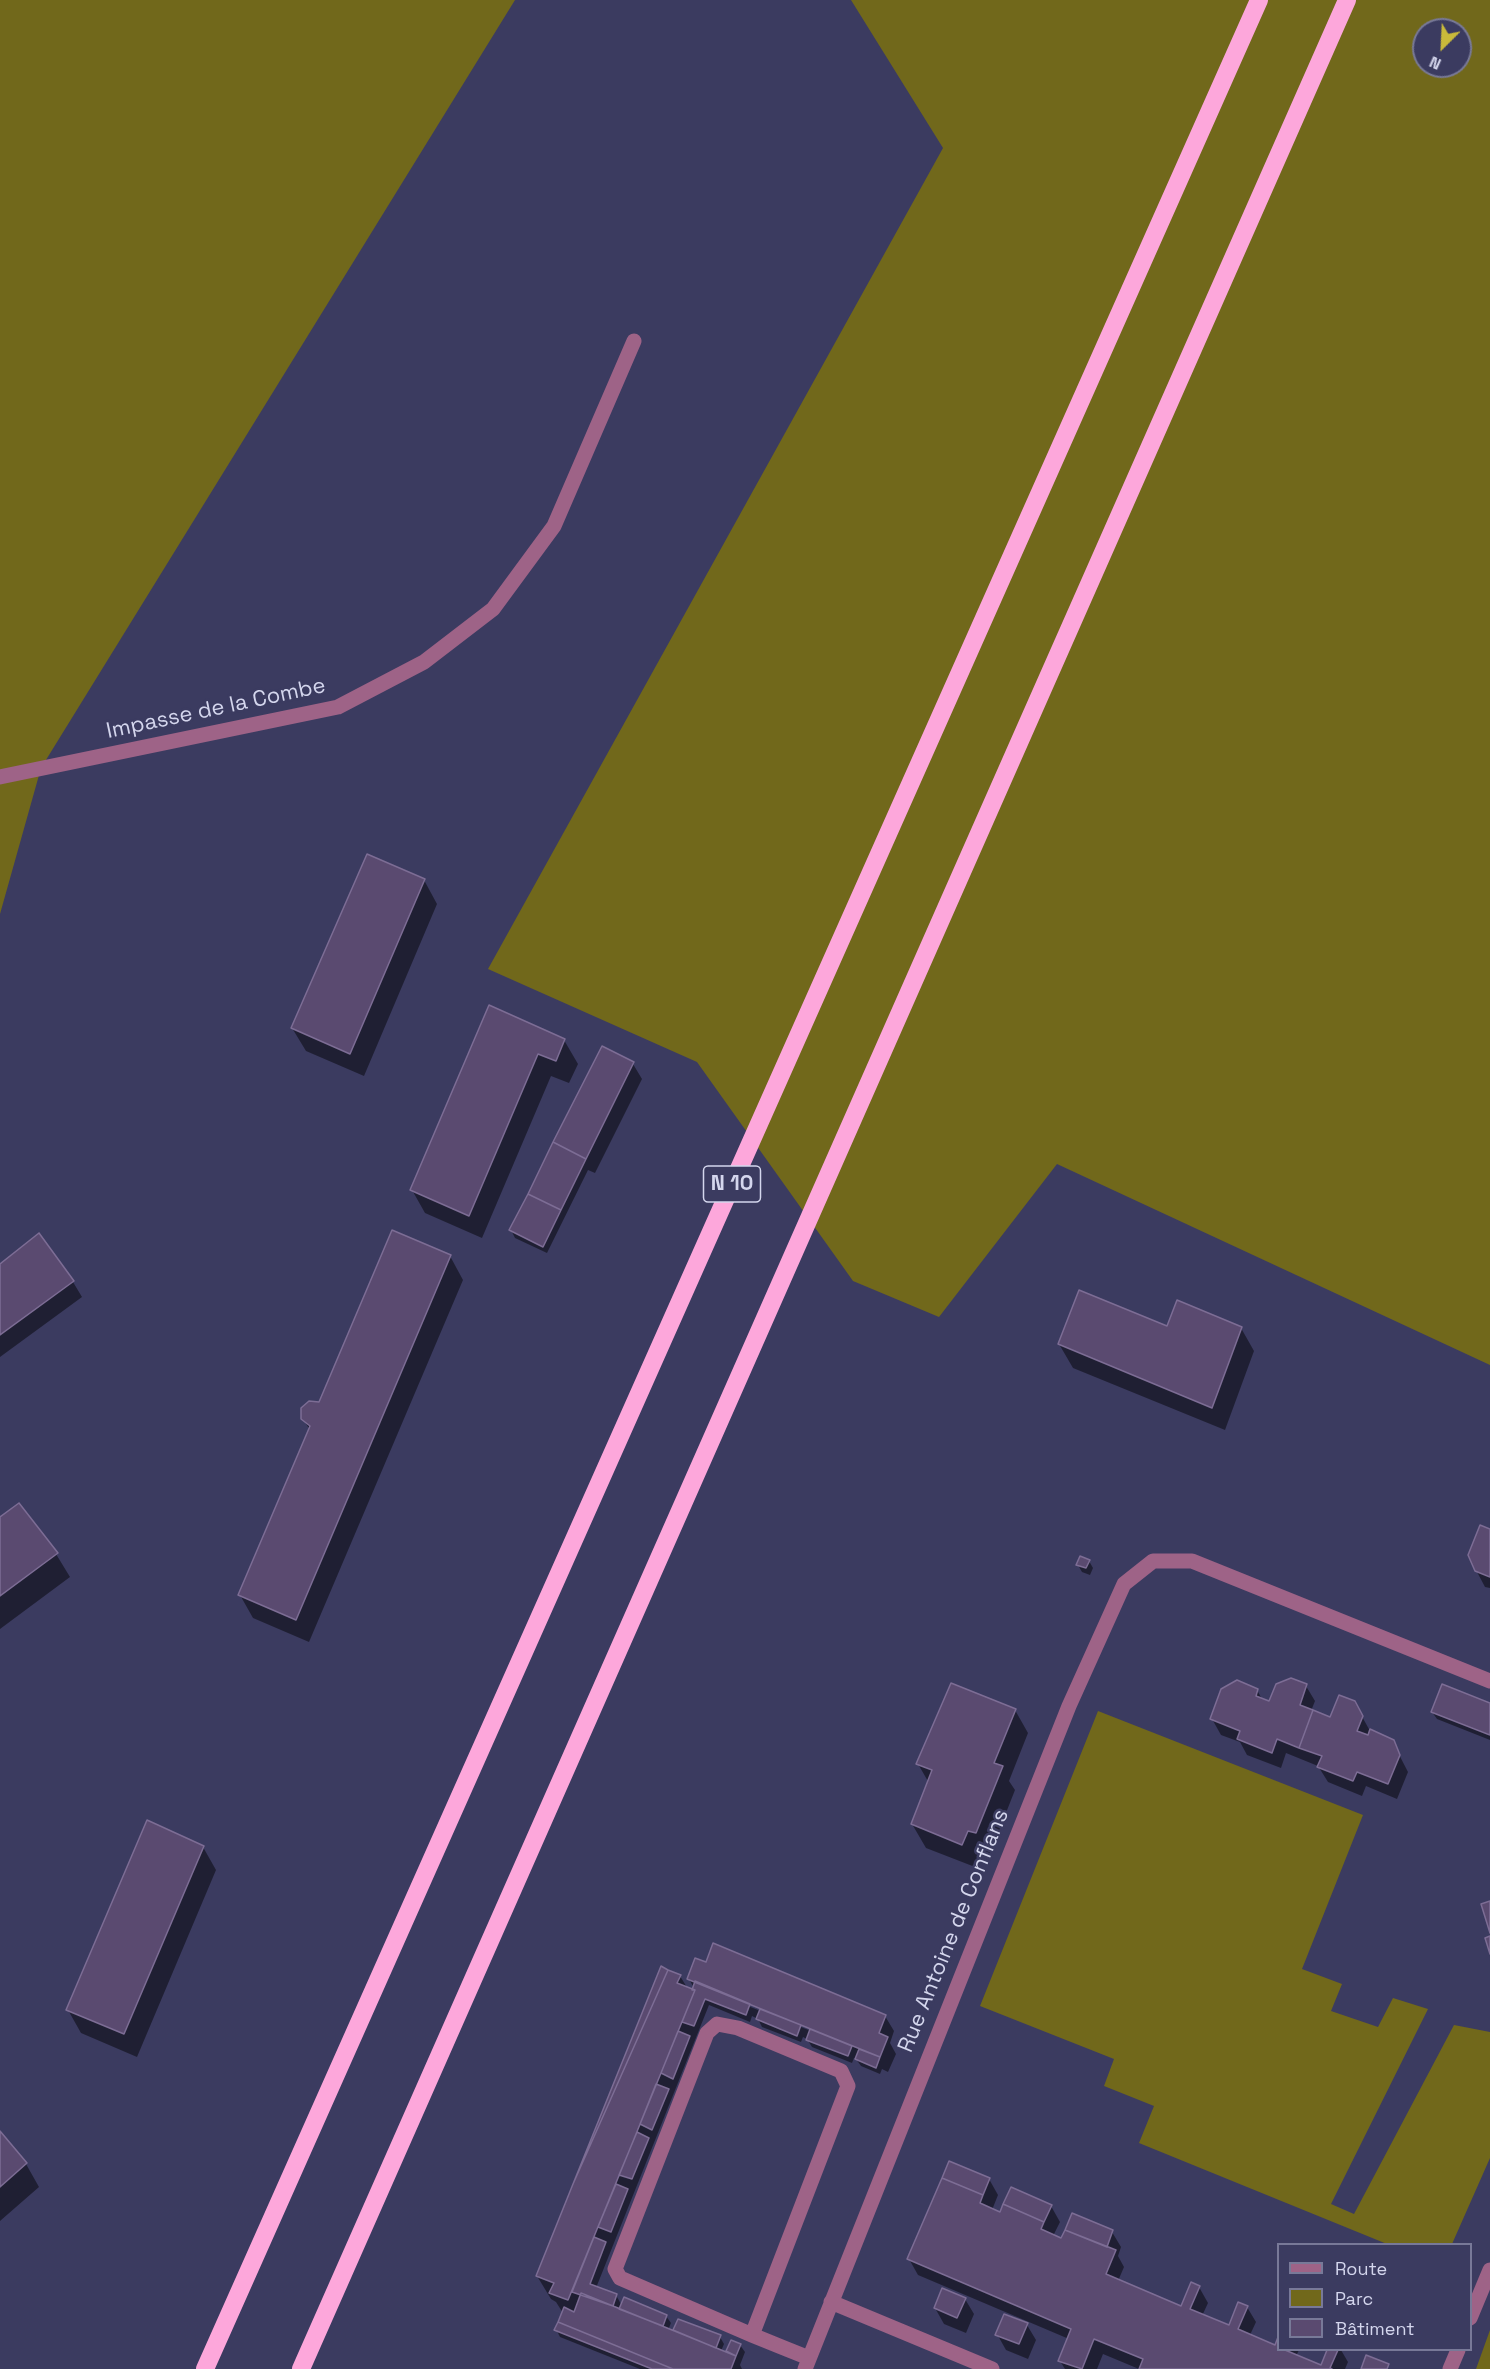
<!DOCTYPE html>
<meta charset="utf-8">
<style>
body{margin:0}
#map{position:relative;width:1490px;height:2369px;overflow:hidden;background:#3b3b60;font-family:"Space Grotesk",sans-serif}
canvas{display:block}
.legend{position:absolute;left:1277px;top:2243px;width:195px;height:108px;box-sizing:border-box;background:#3b3b60;border:2px solid #787998;margin:0;padding:8px 10px;list-style:none;font-size:18px;color:#d4d6ed}
.legend li{display:flex;align-items:center;gap:12px;height:30px}
.legend b{width:30px;border:2px solid #787998}
.north{position:absolute;left:1412px;top:18px;width:60px;height:60px;box-sizing:border-box;background:#3b3b60;border:2px solid #787998;border-radius:50%;rotate:204deg;font-size:16px;font-weight:700;line-height:24px;text-align:center;color:#d4d6ed}
.north::after{content:'';display:block;margin:auto;width:21px;height:27px;background:#c9ba3a;clip-path:polygon(50% 0,100% 100%,50% 72%,0 100%)}
</style>
<div id="map">
<canvas width="1490" height="2369"></canvas>
<ul class="legend">
<li><b style="height:8px;background:#9e6387"></b>Route</li>
<li><b style="height:16px;background:#71681b"></b>Parc</li>
<li><b style="height:16px;background:#5a4a70"></b>Bâtiment</li>
</ul>
<div class="north">N</div>
</div>
<script>
const context = document.querySelector('canvas').getContext('2d');
context.lineJoin = 'round';
function paint(path, color) { context.fillStyle = color; context.fill(path, 'evenodd'); }
const toPath = rows => new Path2D(rows.map(r => 'M' + r).join(''));
function strokePath(path, color, width, dash) { context.strokeStyle = color; context.lineWidth = width; context.lineCap = dash ? 'butt' : 'round'; context.setLineDash(dash || []); context.stroke(path); }
function label(font, color, halo, rows, align = 'center') {
  context.font = font + ' "Space Grotesk",sans-serif'; context.lineWidth = 5; context.setLineDash([]); context.textBaseline = 'middle'; context.strokeStyle = halo; context.fillStyle = color; for (const [text, x, y, turn = 0] of rows) {
    context.save(); context.translate(x, y); context.rotate((+turn || 0) * Math.PI / 180); context.textAlign = isNaN(turn) ? turn : align; if (halo) context.strokeText(text, 0, 0); context.fillText(text, 0, 0); context.restore();
  }
}
paint(toPath([
 [0,0,515,0,41,768,0,914],
 [851,0,1490,0,1490,1365,1057,1164,939,1317,853,1281,697,1062,488,969,943,148],
 [1424,30,1460,30,1460,66,1424,66],
 [1098,1711,1363,1815,1302,1969,1342,1984,1331,2011,1378,2027,1393,1998,1428,2009,1331,2204,1354,2214,1454,2025,1490,2032,1490,2158,1452,2244,1387,2244,1139,2143,1154,2106,1104,2086,1114,2059,980,2006],
 [1490,2330,1490,2369,1476,2369]
]), '#71681b');
paint(toPath([
 [424,880,437,904,364,1076,306,1051,292,1028],
 [490,1007,564,1040,578,1064,569,1083,551,1076,482,1238,425,1213,412,1190],
 [633,1064,642,1079,595,1173,588,1170,547,1253,515,1238,511,1230],
 [450,1256,463,1280,309,1642,253,1618,240,1595,310,1430,303,1419,320,1404],
 [0,1264,73,1282,82,1297,0,1357],
 [1168,1328,1241,1328,1254,1351,1225,1430,1073,1368,1059,1344],
 [0,1519,56,1554,70,1577,0,1629],
 [1490,1530,1490,1588,1485,1587,1476,1570],
 [1089,1561,1093,1568,1090,1575,1082,1572,1078,1565],
 [1306,1686,1315,1701,1311,1711,1331,1719,1354,1702,1370,1731,1392,1741,1408,1772,1397,1799,1366,1786,1362,1796,1328,1782,1318,1766,1286,1753,1281,1768,1247,1755,1240,1742,1221,1735,1212,1719,1257,1690,1263,1701,1270,1703],
 [1490,1705,1490,1740,1437,1719,1432,1712],
 [1015,1710,1028,1733,1009,1781,1015,1790,989,1856,981,1853,975,1867,926,1848,912,1824,929,1783,918,1764],
 [203,1847,216,1870,137,2057,81,2033,68,2010],
 [680,1976,688,1989,693,1991,694,1988,689,1979,885,2016,894,2031,890,2043,896,2054,888,2072,882,2069,880,2074,861,2066,856,2059,854,2058,852,2063,812,2047,807,2039,803,2037,801,2042,762,2027,758,2019,752,2016,750,2022,709,2005,596,2288,616,2295,622,2306,666,2316,671,2323,668,2330,677,2334,675,2330,720,2337,724,2344,721,2351,730,2355,728,2351,740,2345,745,2352,740,2365,742,2369,640,2369,560,2337,556,2329,563,2313,556,2302,551,2299,537,2276],
 [748,2002,811,2028,811,2031,748,2006],
 [0,2133,26,2164,39,2187,0,2221],
 [989,2179,998,2195,992,2210,1000,2214,1051,2206,1060,2222,1053,2236,1062,2240,1112,2232,1121,2247,1118,2256,1124,2267,1118,2281,1182,2308,1199,2287,1208,2303,1202,2316,1229,2327,1247,2307,1256,2322,1250,2335,1276,2347,1278,2341,1278,2350,1299,2350,1296,2356,1322,2367,1329,2350,1341,2350,1348,2362,1345,2369,1139,2369,1103,2354,1097,2369,1065,2369,1060,2361,1069,2339,918,2275,909,2259],
 [965,2299,974,2314,966,2333,944,2324,935,2308],
 [1027,2325,1036,2340,1028,2359,1006,2350,997,2334]
]), '#0007');
const building = toPath([
 [367,854,425,879,350,1054,291,1028,367,854],
 [489,1005,565,1039,556,1061,538,1054,469,1216,410,1190,489,1005],
 [602,1046,634,1062,586,1159,553,1142,602,1046],
 [553,1142,586,1159,561,1210,528,1194,553,1142],
 [528,1194,561,1210,543,1247,509,1230,528,1194],
 [392,1230,451,1255,296,1620,238,1595,310,1426,301,1419,301,1408,309,1401,319,1402,392,1230],
 [39,1233,74,1281,0,1335,0,1264,39,1233],
 [1079,1290,1167,1326,1177,1300,1242,1327,1212,1408,1058,1344,1079,1290],
 [19,1503,58,1553,0,1596,0,1517,19,1503],
 [1480,1525,1490,1529,1490,1577,1475,1571,1468,1555,1480,1525],
 [1080,1556,1090,1560,1086,1568,1076,1565,1080,1556],
 [1291,1678,1307,1684,1300,1705,1313,1710,1299,1748,1277,1739,1272,1753,1237,1739,1240,1731,1210,1719,1221,1689,1237,1680,1258,1689,1256,1696,1269,1701,1276,1684,1291,1678],
 [951,1683,1016,1709,994,1763,1003,1766,976,1833,968,1831,962,1845,911,1824,932,1770,916,1764,951,1683],
 [1442,1684,1490,1703,1490,1735,1431,1712,1442,1684],
 [1339,1695,1355,1701,1363,1716,1357,1731,1368,1735,1370,1729,1394,1740,1400,1755,1388,1784,1357,1772,1353,1781,1317,1767,1322,1756,1299,1748,1313,1710,1330,1717,1339,1695],
 [147,1820,204,1846,124,2034,66,2010,147,1820],
 [1490,1901,1490,1933,1481,1904,1490,1901],
 [1490,1936,1490,1954,1485,1938,1490,1936],
 [713,1943,886,2015,879,2033,888,2037,880,2057,687,1979,695,1958,706,1962,713,1943],
 [661,1966,668,1970,573,2184,661,1966],
 [668,1970,681,1975,677,1983,695,1990,568,2300,549,2293,554,2283,536,2276,573,2184,668,1970],
 [695,1981,750,2004,746,2015,705,1999,694,2026,682,2022,695,1990,692,1990,695,1981],
 [760,2009,801,2025,797,2036,756,2019,760,2009],
 [810,2029,852,2046,848,2056,806,2040,810,2029],
 [678,2031,690,2036,673,2079,661,2073,678,2031],
 [859,2049,880,2057,876,2068,855,2059,859,2049],
 [656,2084,669,2089,652,2130,640,2124,656,2084],
 [0,2131,27,2163,0,2187,0,2131],
 [637,2132,649,2138,632,2179,619,2175,637,2132],
 [949,2161,990,2178,983,2195,942,2178,949,2161],
 [942,2178,983,2195,980,2203,1000,2212,1003,2204,1044,2222,1041,2229,1061,2238,1065,2230,1116,2250,1106,2274,1181,2306,1191,2282,1200,2286,1190,2309,1229,2325,1238,2302,1248,2306,1238,2329,1275,2345,1278,2337,1278,2350,1285,2350,1321,2365,1327,2350,1338,2350,1330,2368,1332,2369,1139,2369,1143,2359,1094,2339,1082,2369,1058,2361,1071,2329,907,2259,942,2178],
 [616,2184,628,2189,611,2232,598,2227,616,2184],
 [1011,2187,1052,2205,1044,2222,1003,2204,1011,2187],
 [1072,2213,1113,2230,1107,2247,1065,2230,1072,2213],
 [594,2237,606,2242,590,2284,617,2294,613,2306,572,2292,594,2237],
 [942,2288,966,2298,957,2318,934,2308,942,2288],
 [581,2293,736,2356,731,2369,673,2369,558,2322,564,2307,574,2312,581,2293],
 [624,2297,667,2315,663,2326,619,2309,624,2297],
 [1004,2314,1028,2323,1019,2344,995,2335,1004,2314],
 [678,2319,721,2335,716,2348,673,2330,678,2319],
 [558,2322,673,2369,652,2369,554,2330,558,2322],
 [731,2340,741,2344,736,2356,726,2351,731,2340],
 [1366,2355,1389,2364,1387,2369,1361,2369,1366,2355]
]);
paint(building, '#5a4a70');
strokePath(building, '#7d6d95', 1.5);
strokePath(toPath([
 [0,777,338,707,424,662,493,609,554,526,634,341],
 [831,2302,992,2369],
 [1470,2318,1490,2270],
 [752,2335,848,2086,841,2071,738,2028,717,2024,707,2033,615,2269,620,2278,752,2335,784,2348,809,2358],
 [805,2369,1069,1706,1124,1584,1153,1561,1192,1561,1490,1681],
 [1450,2369,1458,2350]
]), '#9e6387', 15);
strokePath(toPath([
 [205,2369,1259,0],
 [301,2369,1347,0]
]), '#fda7db', 18);
for (const [x, y, w] of [
 [732,1184,57]
]) { const box = new Path2D(); box.roundRect(x - w / 2, y - 18, w, 36, 4.5); context.fillStyle = '#3b3b60'; context.fill(box); strokePath(box, '#d4d6ed', 1.5); }
label('bold 21px', '#d4d6ed', null, [
 ["N 10",732,1184]
]);
label('22px', '#d4d6ed', '#3b3b60', [
 ["Impasse de la Combe",216,709,-12],
 ["Rue Antoine de Conflans",954,1931,-68]
]);
</script>
